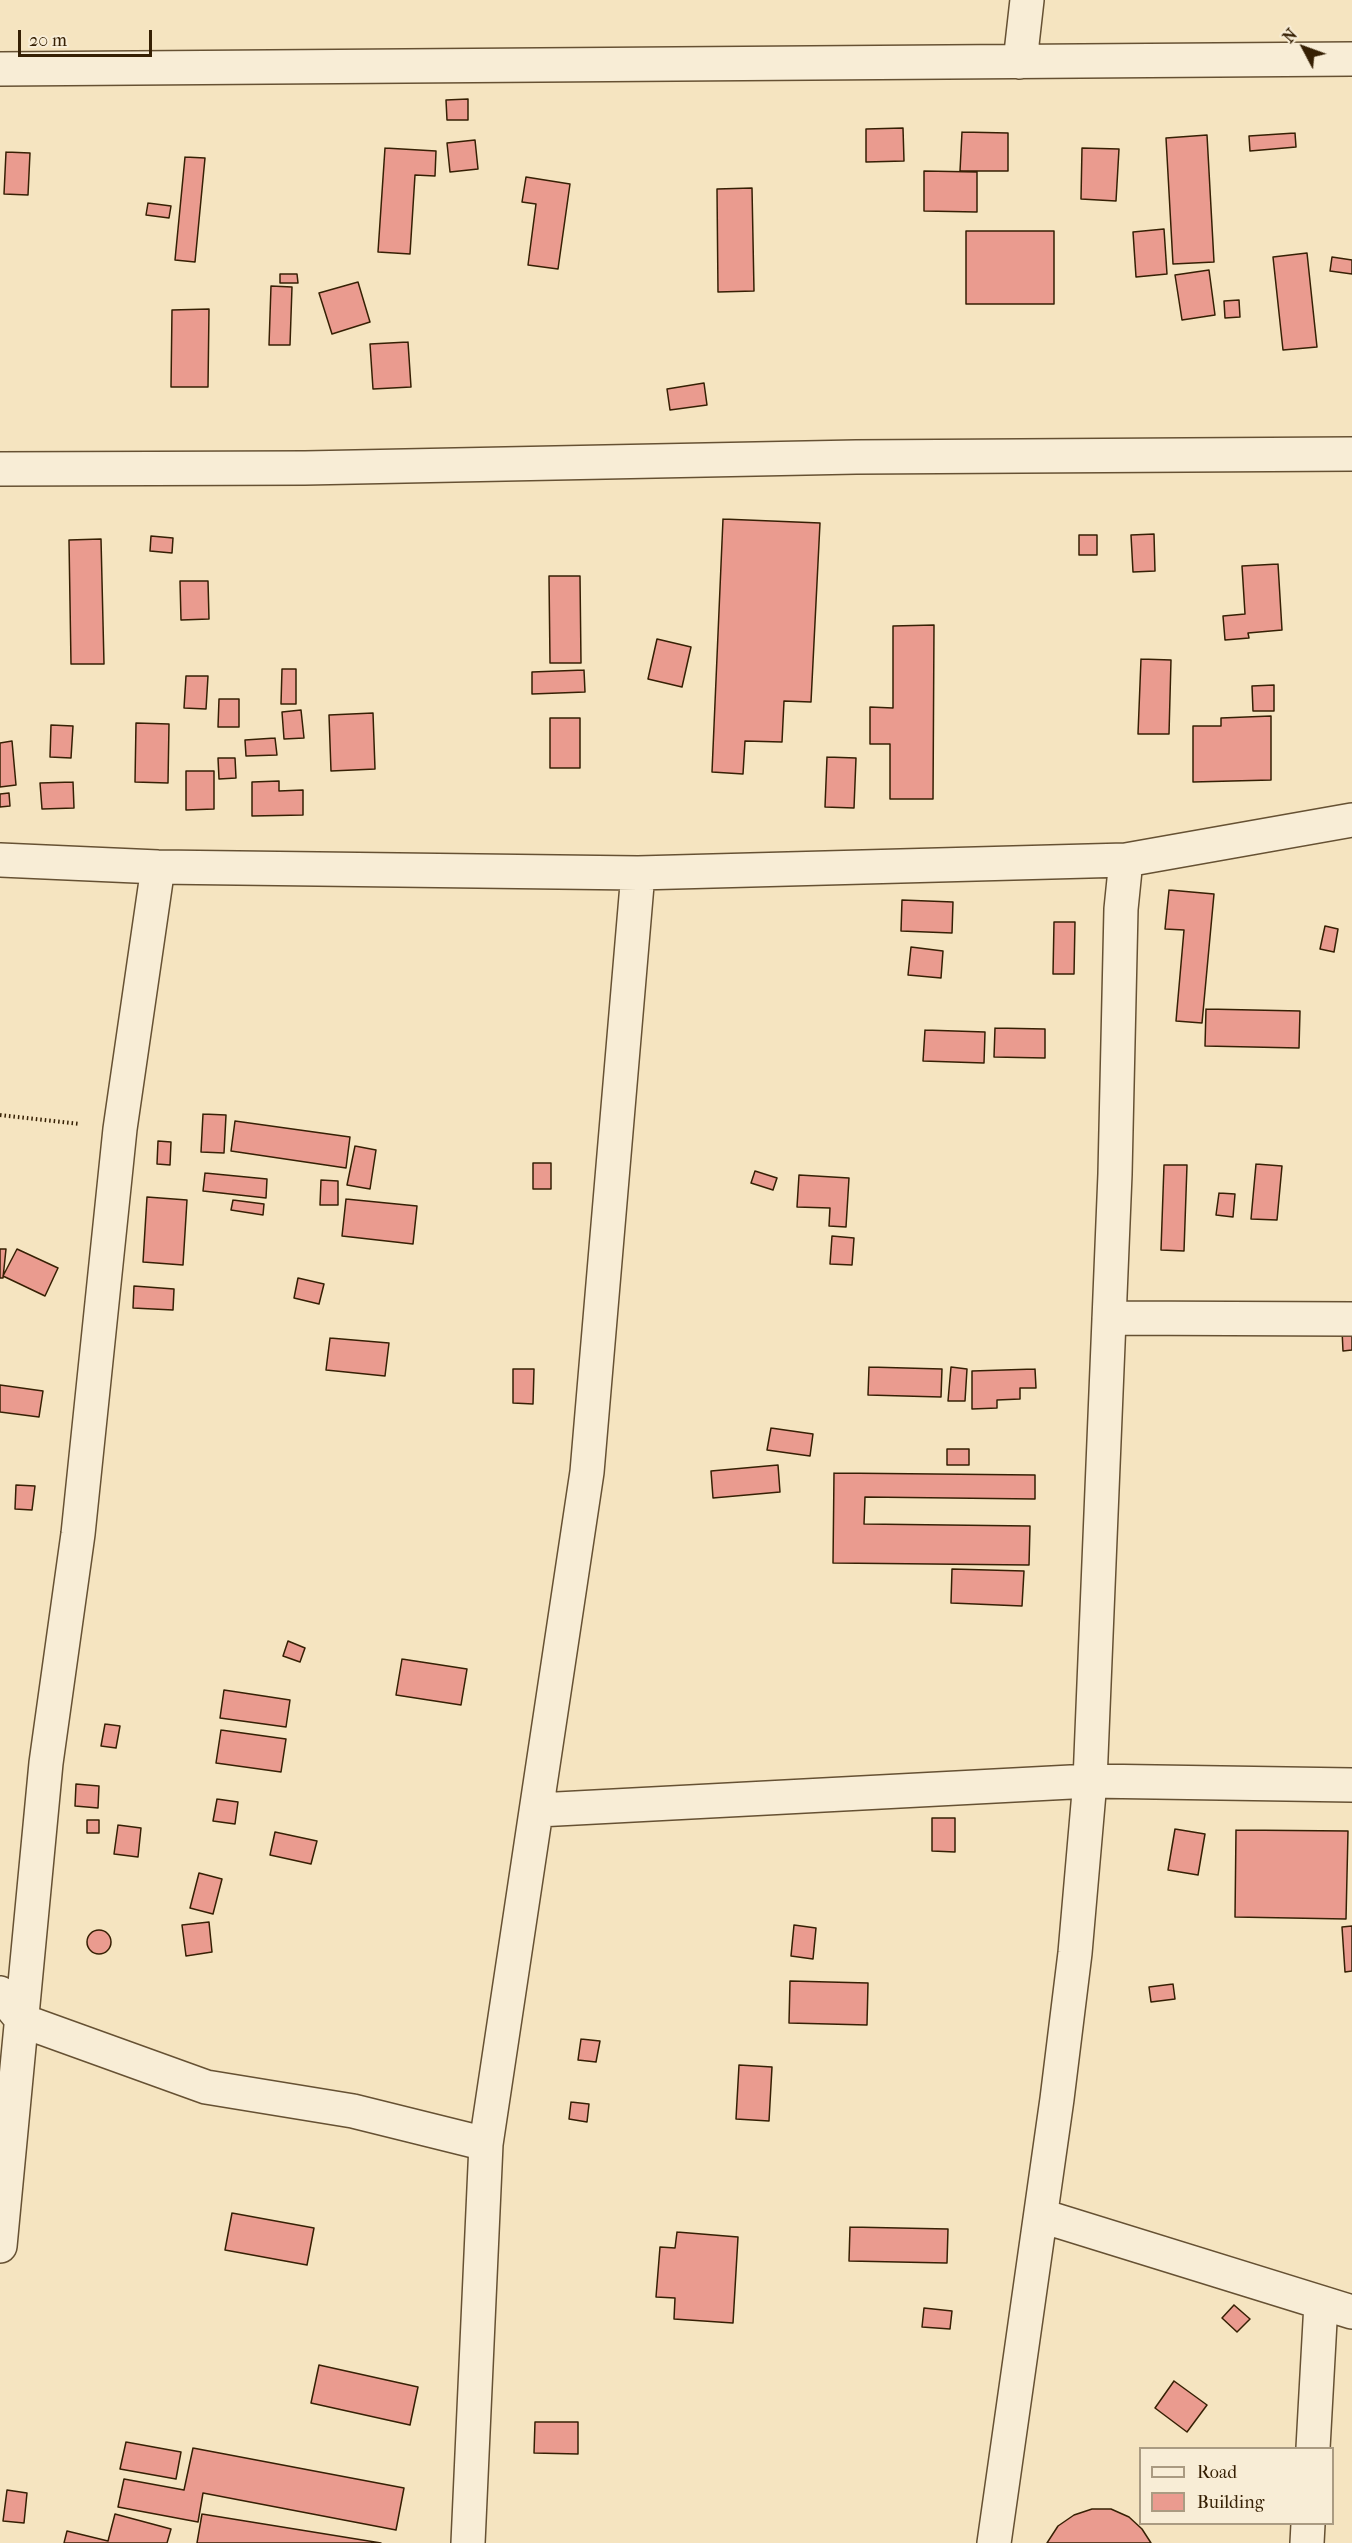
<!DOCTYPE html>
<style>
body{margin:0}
#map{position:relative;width:1352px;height:2543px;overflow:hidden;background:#f5e4c0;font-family:"IM FELL French Canon",serif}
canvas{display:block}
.legend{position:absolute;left:1139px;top:2447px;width:195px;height:78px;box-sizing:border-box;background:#f8edd6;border:2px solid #aa9b82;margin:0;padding:8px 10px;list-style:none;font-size:18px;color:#362004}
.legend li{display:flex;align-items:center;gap:12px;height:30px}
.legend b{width:30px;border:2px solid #aa9b82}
.north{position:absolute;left:1274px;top:18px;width:60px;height:60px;-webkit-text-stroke:4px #f8edd6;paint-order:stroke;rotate:311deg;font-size:16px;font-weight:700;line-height:24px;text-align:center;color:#362004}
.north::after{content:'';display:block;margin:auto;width:21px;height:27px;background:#362004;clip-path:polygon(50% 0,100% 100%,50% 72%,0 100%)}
.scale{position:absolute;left:18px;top:30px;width:134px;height:27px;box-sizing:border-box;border:3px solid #362004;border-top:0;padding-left:8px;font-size:18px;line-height:21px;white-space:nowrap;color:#362004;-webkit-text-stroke:4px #f8edd6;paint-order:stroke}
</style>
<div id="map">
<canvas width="1352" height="2543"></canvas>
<ul class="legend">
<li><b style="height:8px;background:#f8edd6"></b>Road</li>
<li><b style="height:16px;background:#ea9b8f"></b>Building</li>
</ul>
<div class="north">N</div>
<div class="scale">20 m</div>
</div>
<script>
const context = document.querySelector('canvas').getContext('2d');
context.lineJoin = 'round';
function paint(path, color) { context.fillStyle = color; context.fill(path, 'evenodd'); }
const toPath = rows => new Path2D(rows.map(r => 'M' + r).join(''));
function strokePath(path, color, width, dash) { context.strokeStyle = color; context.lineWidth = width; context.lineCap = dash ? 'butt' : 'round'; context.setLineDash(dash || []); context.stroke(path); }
const building = toPath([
 [468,99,468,120,447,120,446,100,468,99],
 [903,128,904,161,866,162,866,129,903,128],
 [962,132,1008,133,1008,171,960,171,962,132],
 [1295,133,1296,147,1250,151,1249,136,1295,133],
 [1207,135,1214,262,1173,264,1166,138,1207,135],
 [475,140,478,169,450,172,447,143,475,140],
 [385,148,436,151,435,176,415,175,410,254,378,252,385,148],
 [1082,148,1119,149,1116,201,1081,199,1082,148],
 [6,152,30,153,28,195,4,194,6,152],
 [185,157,205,158,195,262,175,260,185,157],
 [924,171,977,172,977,212,924,211,924,171],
 [526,177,570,184,558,269,528,265,536,204,522,202,526,177],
 [752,188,754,291,718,292,717,189,752,188],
 [148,203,171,206,169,218,146,215,148,203],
 [1164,229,1167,274,1136,277,1133,232,1164,229],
 [966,231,1054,231,1054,304,966,304,966,231],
 [1307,253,1317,347,1283,350,1273,257,1307,253],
 [1332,257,1352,260,1352,274,1330,271,1332,257],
 [1209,270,1215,315,1182,320,1175,275,1209,270],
 [280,274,297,274,298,283,280,283,280,274],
 [358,282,370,322,332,334,319,293,358,282],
 [271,286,292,287,290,345,269,345,271,286],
 [1239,300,1240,317,1225,318,1224,301,1239,300],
 [209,309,208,387,171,387,172,310,209,309],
 [408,342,411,387,373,389,370,344,408,342],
 [704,383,707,405,670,410,667,389,704,383],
 [723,519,820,523,811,702,784,701,782,742,745,741,743,774,712,772,723,519],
 [1154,534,1155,571,1133,572,1131,535,1154,534],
 [1079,535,1097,535,1097,555,1079,555,1079,535],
 [151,536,173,538,172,553,150,551,151,536],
 [101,539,104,664,71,664,69,540,101,539],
 [1278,564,1282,630,1248,633,1249,638,1225,640,1223,616,1245,614,1242,566,1278,564],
 [549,576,580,576,581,663,550,663,549,576],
 [180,581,208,581,209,619,181,620,180,581],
 [934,625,933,799,890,799,890,744,870,744,870,707,893,708,893,626,934,625],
 [657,639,691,647,682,687,648,679,657,639],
 [1141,659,1171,660,1169,734,1138,734,1141,659],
 [282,669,296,669,296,704,281,704,282,669],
 [584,670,585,692,532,694,532,672,584,670],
 [186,676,208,676,206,709,184,708,186,676],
 [1274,685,1274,711,1253,711,1252,686,1274,685],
 [219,699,239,699,239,727,218,727,219,699],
 [301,710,304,738,284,739,282,712,301,710],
 [373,713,375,769,331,771,329,715,373,713],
 [1271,716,1271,780,1193,782,1193,726,1221,726,1221,718,1271,716],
 [550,718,580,718,580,768,550,768,550,718],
 [136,723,169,724,168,783,135,782,136,723],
 [51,725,73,726,71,758,50,757,51,725],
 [275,738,277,755,246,756,245,740,275,738],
 [12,741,16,785,0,787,0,743,12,741],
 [827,757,856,758,854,808,825,807,827,757],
 [218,758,235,758,236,778,219,779,218,758],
 [186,771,214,771,214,809,186,810,186,771],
 [279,781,279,791,303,790,303,815,252,816,252,782,279,781],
 [73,782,74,808,42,809,40,783,73,782],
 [9,793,10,806,0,807,0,794,9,793],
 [1169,890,1214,894,1202,1023,1176,1021,1184,930,1165,929,1169,890],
 [902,900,953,902,952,933,901,931,902,900],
 [1054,922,1075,922,1074,974,1053,974,1054,922],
 [1325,926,1338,929,1334,952,1320,949,1325,926],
 [911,947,943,951,941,978,908,975,911,947],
 [1206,1009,1300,1011,1299,1048,1205,1046,1206,1009],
 [995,1028,1045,1029,1045,1058,994,1057,995,1028],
 [925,1030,985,1032,984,1063,923,1061,925,1030],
 [203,1114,226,1115,224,1153,201,1152,203,1114],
 [235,1121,350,1137,346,1168,231,1151,235,1121],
 [158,1141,171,1142,170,1165,157,1164,158,1141],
 [355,1146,376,1150,370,1189,347,1185,355,1146],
 [533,1163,551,1163,551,1189,533,1189,533,1163],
 [1256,1164,1282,1166,1277,1220,1251,1219,1256,1164],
 [1164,1165,1187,1165,1184,1251,1161,1250,1164,1165],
 [755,1171,777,1178,773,1190,751,1183,755,1171],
 [205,1173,267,1179,266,1198,203,1191,205,1173],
 [799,1175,849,1178,846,1227,829,1226,830,1208,797,1207,799,1175],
 [321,1180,338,1181,338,1205,320,1205,321,1180],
 [1219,1193,1235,1194,1233,1217,1216,1215,1219,1193],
 [147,1197,187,1200,183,1265,143,1262,147,1197],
 [346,1199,417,1206,413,1244,342,1236,346,1199],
 [233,1200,264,1204,263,1215,231,1210,233,1200],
 [832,1236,854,1238,852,1265,830,1264,832,1236],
 [0,1249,6,1249,3,1278,0,1278,0,1249],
 [17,1249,58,1268,45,1296,3,1276,17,1249],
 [298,1278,324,1284,319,1304,294,1298,298,1278],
 [134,1286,174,1289,173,1310,133,1308,134,1286],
 [1352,1329,1352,1350,1343,1351,1342,1330,1352,1329],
 [330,1338,389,1343,385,1376,326,1370,330,1338],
 [869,1367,942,1369,941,1397,868,1395,869,1367],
 [951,1367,967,1369,965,1401,948,1401,951,1367],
 [513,1369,534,1369,533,1404,513,1403,513,1369],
 [1035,1369,1036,1388,1020,1388,1020,1399,997,1400,997,1408,972,1409,972,1371,1035,1369],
 [0,1385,43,1391,39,1417,0,1412,0,1385],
 [771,1428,813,1434,810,1456,767,1450,771,1428],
 [947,1449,969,1449,969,1465,947,1465,947,1449],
 [778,1465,780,1492,713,1498,711,1471,778,1465],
 [834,1473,1035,1475,1035,1499,865,1497,864,1524,1030,1526,1029,1565,833,1563,834,1473],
 [16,1485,35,1486,32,1510,15,1509,16,1485],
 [952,1569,1024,1571,1022,1606,951,1603,952,1569],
 [288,1641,305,1648,300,1662,283,1656,288,1641],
 [402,1659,467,1669,461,1705,396,1695,402,1659],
 [224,1690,290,1700,286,1727,220,1718,224,1690],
 [105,1724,120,1726,116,1748,101,1746,105,1724],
 [221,1730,286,1739,281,1772,216,1763,221,1730],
 [76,1784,99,1786,98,1808,75,1806,76,1784],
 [217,1799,238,1802,235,1824,213,1821,217,1799],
 [932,1818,955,1818,955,1852,932,1851,932,1818],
 [87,1820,99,1820,99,1833,87,1833,87,1820],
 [118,1825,141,1828,138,1857,114,1854,118,1825],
 [1175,1829,1205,1834,1198,1875,1168,1870,1175,1829],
 [1236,1830,1348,1831,1346,1919,1235,1917,1236,1830],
 [275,1832,317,1841,311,1864,270,1855,275,1832],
 [199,1873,222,1879,213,1914,190,1908,199,1873],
 [209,1922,212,1952,186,1956,182,1925,209,1922],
 [794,1925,816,1928,813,1959,791,1956,794,1925],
 [1352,1926,1352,1971,1345,1972,1342,1927,1352,1926],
 '87 1942a12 12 0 1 1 24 0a12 12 0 1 1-24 0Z',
 [790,1981,868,1983,867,2025,789,2023,790,1981],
 [1173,1984,1175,1999,1151,2002,1149,1987,1173,1984],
 [581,2039,600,2041,596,2062,578,2060,581,2039],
 [739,2065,772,2067,769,2121,736,2119,739,2065],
 [571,2102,589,2104,587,2122,569,2119,571,2102],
 [232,2213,314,2228,307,2265,225,2250,232,2213],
 [850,2227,948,2229,947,2263,849,2261,850,2227],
 [677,2232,738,2237,733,2323,674,2319,675,2298,656,2297,660,2247,675,2248,677,2232],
 [1234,2305,1250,2319,1237,2332,1222,2318,1234,2305],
 [924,2308,952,2311,950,2329,922,2327,924,2308],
 [319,2365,418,2387,410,2425,311,2403,319,2365],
 [1174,2381,1207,2405,1187,2432,1155,2408,1174,2381],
 [535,2422,578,2422,578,2454,534,2453,535,2422],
 [126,2442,181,2452,176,2479,120,2469,126,2442],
 [193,2448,404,2488,396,2530,203,2493,198,2522,118,2507,124,2479,184,2490,193,2448],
 [7,2490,27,2493,24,2523,3,2521,7,2490],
 [1092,2509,1111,2509,1129,2517,1142,2529,1151,2543,1047,2543,1058,2526,1074,2515,1092,2509],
 [115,2514,171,2529,167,2543,64,2543,67,2531,108,2541,115,2514],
 [202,2514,381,2543,197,2543,202,2514]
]);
paint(building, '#ea9b8f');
strokePath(building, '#362004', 1.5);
const street = toPath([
 [1020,62,1027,0],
 [0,69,1352,59],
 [0,469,305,468,856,457,1352,454],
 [0,860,158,867,638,873,1126,860],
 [1109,1318,1352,1319],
 [538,1810,1090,1781,1352,1785],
 [0,1993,23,2021,206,2087,353,2111,486,2144],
 [1042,2216,1352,2312],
 [0,2246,46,1763,78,1534,120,1129,158,867],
 [1313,2448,1321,2303],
 [468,2543,486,2144,587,1472,638,873],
 [994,2543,1057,2099,1075,1953,1090,1781,1115,1174,1121,909,1126,860,1352,820],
 [1307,2543,1308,2524]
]);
strokePath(street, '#665133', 36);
strokePath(toPath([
 [0,1115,80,1124]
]), '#362004', 4, [1.5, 3]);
strokePath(street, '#f8edd6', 33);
</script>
